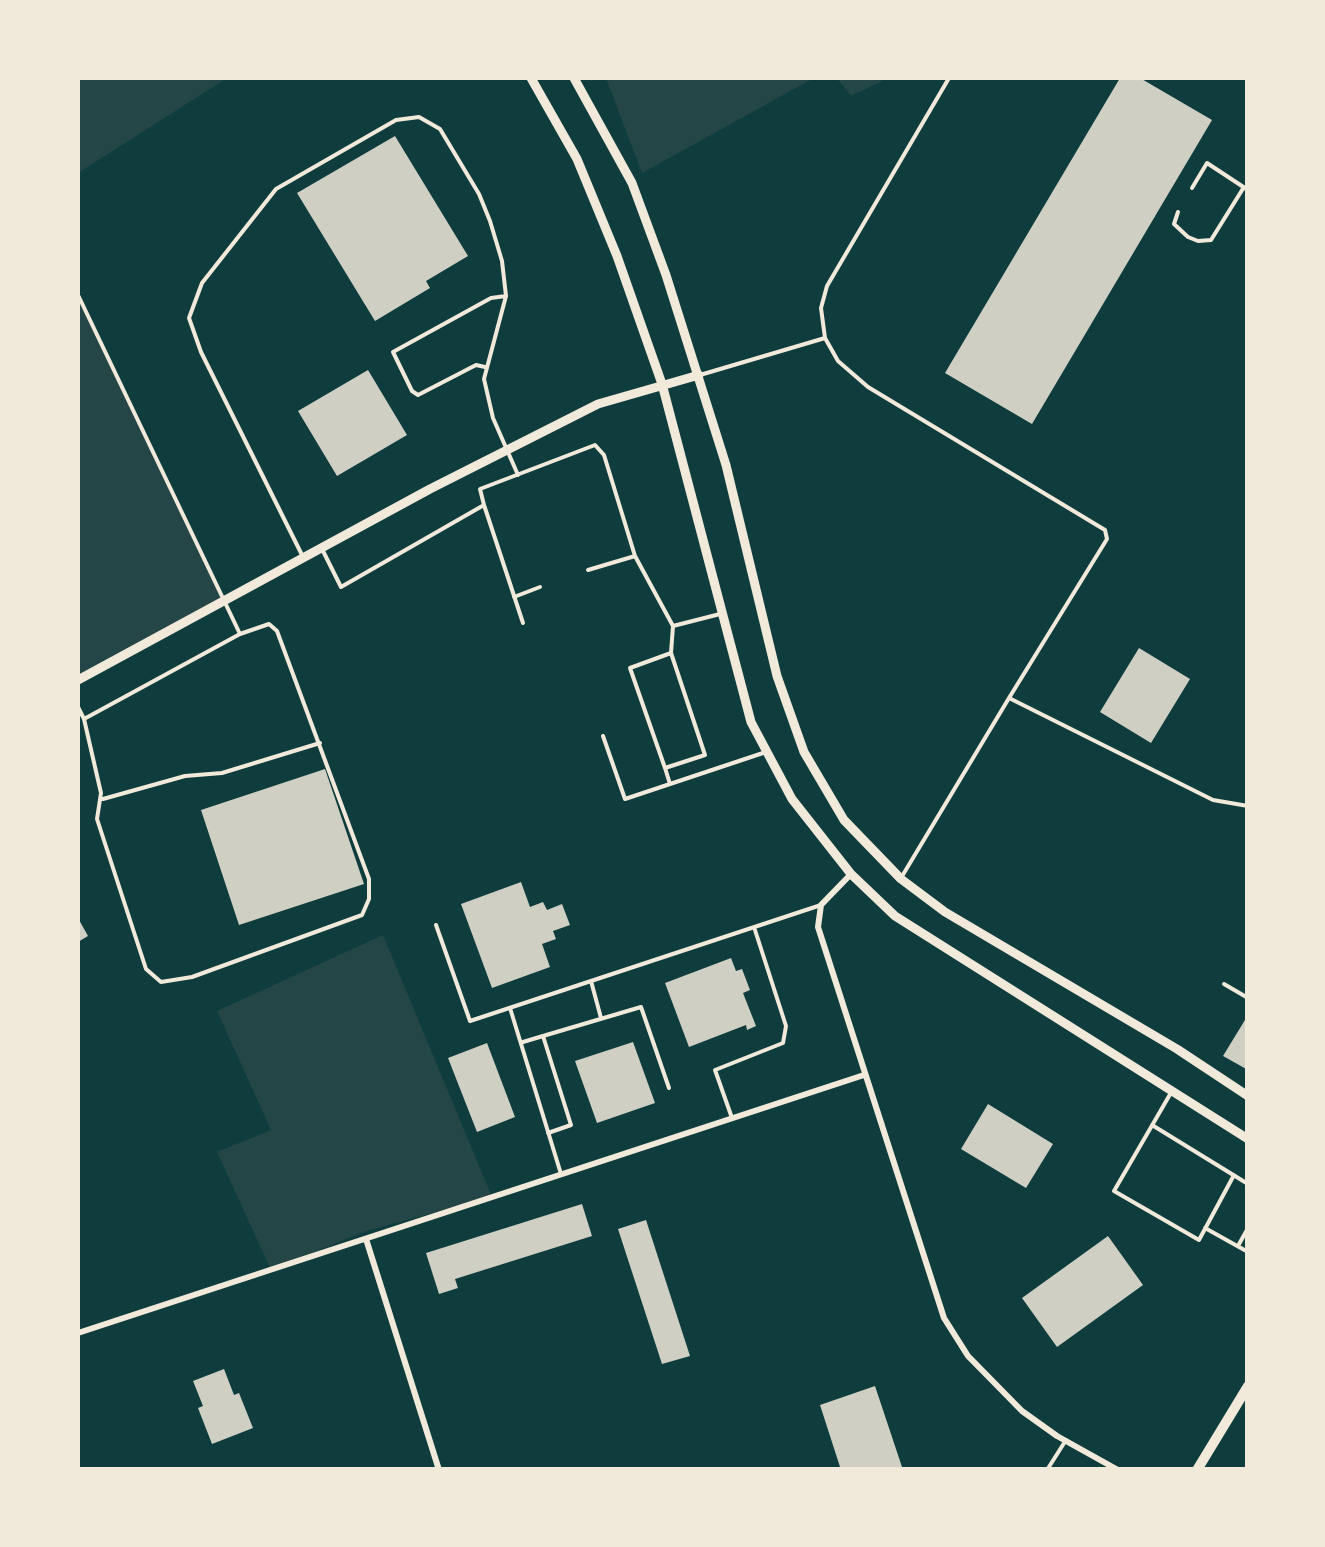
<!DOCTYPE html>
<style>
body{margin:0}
#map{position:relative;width:1325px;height:1547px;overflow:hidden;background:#0f3d3e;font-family:Montserrat,sans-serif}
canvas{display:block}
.frame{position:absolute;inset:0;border:80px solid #f1e9da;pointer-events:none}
</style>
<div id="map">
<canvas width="1325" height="1547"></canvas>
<div class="frame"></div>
</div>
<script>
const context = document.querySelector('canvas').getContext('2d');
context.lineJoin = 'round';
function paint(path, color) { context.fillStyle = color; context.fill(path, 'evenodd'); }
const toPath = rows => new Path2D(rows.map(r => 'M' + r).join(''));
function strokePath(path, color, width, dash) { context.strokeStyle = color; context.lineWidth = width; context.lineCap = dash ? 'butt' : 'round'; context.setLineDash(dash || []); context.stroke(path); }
paint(toPath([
 [78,78,227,78,78,173],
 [606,78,814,78,642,173],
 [837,78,880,78,882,81,851,96],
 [78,299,224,601,78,680],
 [383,935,492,1197,366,1231,271,1270,217,1152,271,1130,217,1011]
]), '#244646');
paint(toPath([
 [1120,78,1140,78,1212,120,1032,424,945,373],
 [395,136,468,256,426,281,430,288,375,321,297,193],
 [368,370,407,435,337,476,298,411],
 [1139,648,1190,679,1151,743,1100,712],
 [325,769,364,884,239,925,201,810],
 [521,882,530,907,543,902,547,910,562,904,570,925,553,931,556,939,542,944,550,967,492,988,461,904],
 [78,918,88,936,78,942],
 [731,958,736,971,742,969,750,990,743,993,756,1026,747,1030,746,1025,689,1047,665,983],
 [1248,1015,1248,1070,1223,1056],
 [633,1042,655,1103,597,1123,575,1061],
 [487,1043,515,1117,477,1132,448,1058],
 [988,1104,1053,1144,1026,1188,961,1149],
 [582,1204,592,1236,455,1279,458,1288,439,1294,426,1253],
 [646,1220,690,1356,662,1364,618,1229],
 [1108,1236,1143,1285,1057,1347,1022,1298],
 [224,1369,234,1395,239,1393,253,1428,212,1444,198,1408,203,1406,193,1381],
 [875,1386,903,1470,841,1470,820,1405]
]), '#cfcfc3');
strokePath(toPath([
 [949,78,827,286,821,308,825,338,838,361,868,387,1105,530,1107,539,1009,698,1213,800,1248,806],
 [1192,188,1207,163,1248,190],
 [1178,212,1174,224,1188,237,1198,241,1211,240,1244,187],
 [78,295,240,634,84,719,101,793,97,819,146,969,161,982,192,977,362,915,369,899,369,879,277,631,269,624,240,634],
 [485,367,476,365,418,395,412,391,393,352,491,298,506,296],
 [700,375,825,338],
 [484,505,523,623],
 [322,549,341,587,484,505,480,489,595,445,604,455,635,556,673,626],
 [303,557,201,352,189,318,202,283,276,189,396,120,419,117,440,129,479,194,490,221,502,261,506,296,484,379,493,418,518,475],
 [588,570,635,556],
 [514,597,540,587],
 [671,653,630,668,665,768,705,755,671,653,673,626,720,614],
 [78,707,84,719],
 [603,736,625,799,670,784],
 [665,768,670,784,763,753],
 [103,799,185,776,222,773,320,743],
 [901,878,1009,698],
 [436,925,470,1021,821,905],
 [591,981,601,1018],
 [1224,984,1248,998],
 [510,1008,561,1174],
 [523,1042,543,1036],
 [1172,1091,1114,1191,1199,1240,1234,1175],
 [732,1118,715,1070,783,1043,786,1026,754,927],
 [1152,1125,1248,1184],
 [548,1133,571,1125,543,1036,641,1007,669,1088],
 [1205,1228,1248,1252],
 [1238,1246,1248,1228],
 [1047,1470,1066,1440]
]), '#f1e9da', 4);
strokePath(toPath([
 [851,874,821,905,818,927,944,1318,968,1356,1022,1411,1057,1436,1118,1470],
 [366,1239,439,1470],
 [78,1333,864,1075]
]), '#f1e9da', 6);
strokePath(toPath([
 [531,78,577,159,617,256,662,384,751,722,792,799,851,874,895,916,1248,1139],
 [574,78,632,183,666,275,726,465,777,676,804,752,844,820,901,879,945,912,1177,1049,1248,1096],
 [78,680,430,489,598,404,699,375]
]), '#f1e9da', 9);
strokePath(toPath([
 [1197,1470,1248,1386]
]), '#f1e9da', 10);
</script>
